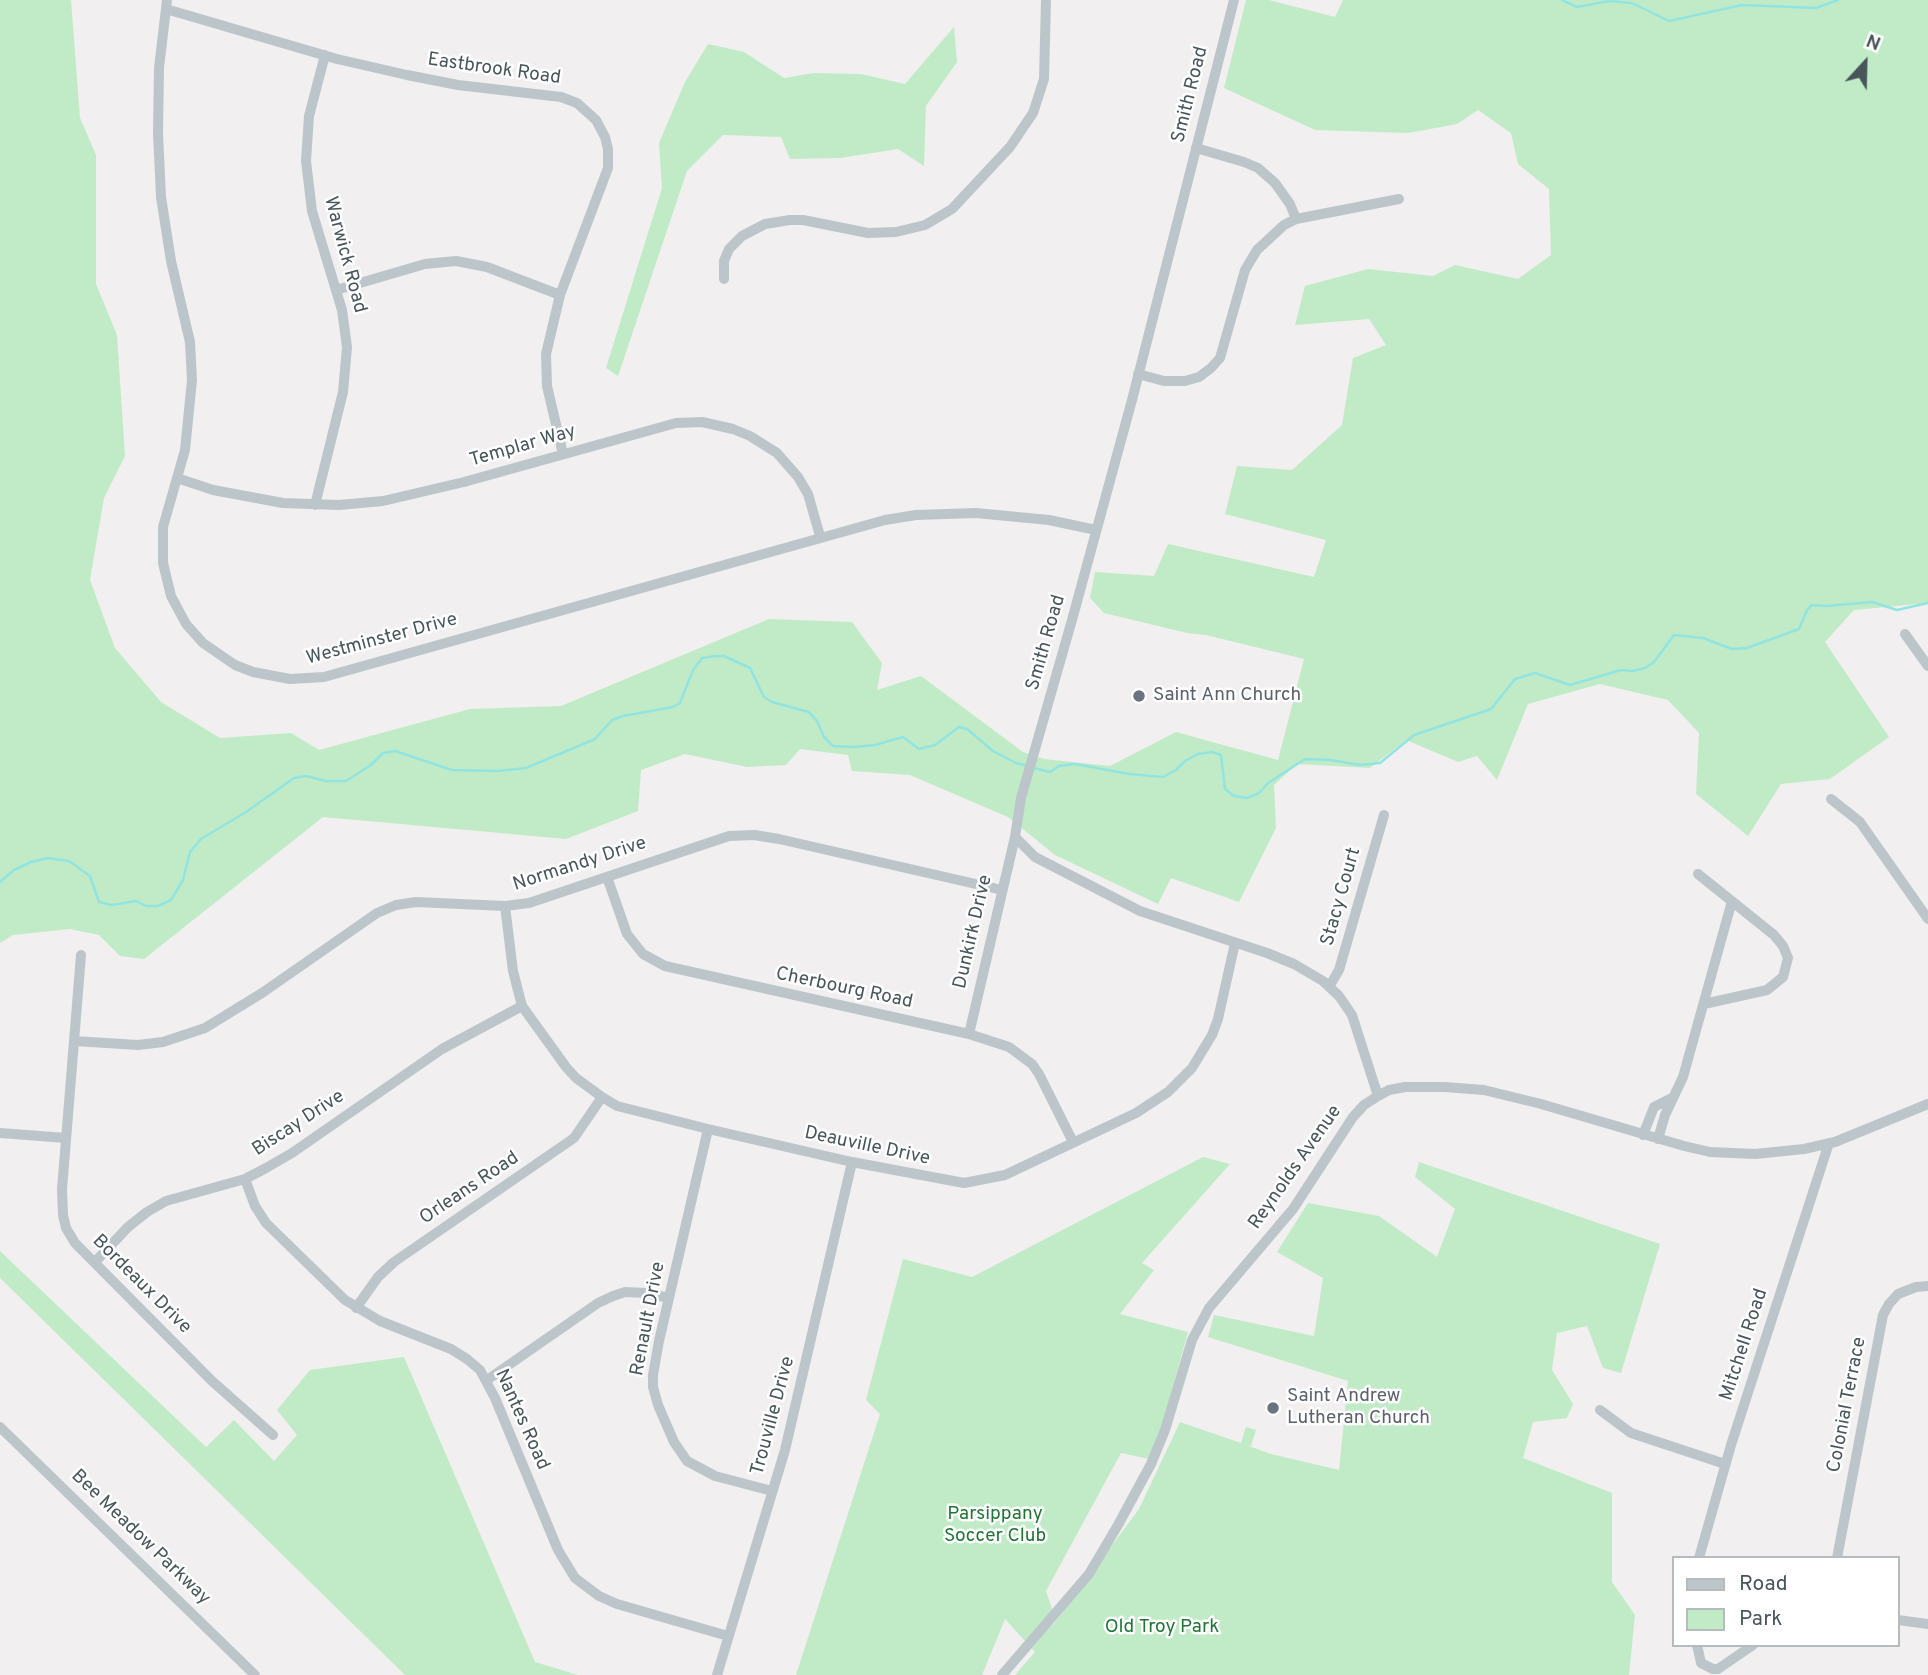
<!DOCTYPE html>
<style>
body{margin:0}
#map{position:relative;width:1928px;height:1675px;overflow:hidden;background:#f1efef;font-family:Overpass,sans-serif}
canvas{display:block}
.legend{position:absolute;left:1672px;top:1556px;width:228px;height:91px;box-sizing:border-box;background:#fff;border:2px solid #b6bbbd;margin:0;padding:9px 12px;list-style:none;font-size:21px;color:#48565a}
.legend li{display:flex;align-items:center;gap:14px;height:35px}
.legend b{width:35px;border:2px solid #b6bbbd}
.north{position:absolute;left:1830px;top:28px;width:70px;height:70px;-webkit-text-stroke:5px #fff;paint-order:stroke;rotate:22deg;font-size:19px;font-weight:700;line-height:28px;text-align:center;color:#48565a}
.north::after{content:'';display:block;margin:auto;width:24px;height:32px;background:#48565a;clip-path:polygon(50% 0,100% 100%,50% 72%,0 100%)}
</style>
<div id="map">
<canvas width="1928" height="1675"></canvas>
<ul class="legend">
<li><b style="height:9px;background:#bcc6ca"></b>Road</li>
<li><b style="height:19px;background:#c1ebc7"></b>Park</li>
</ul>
<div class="north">N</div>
</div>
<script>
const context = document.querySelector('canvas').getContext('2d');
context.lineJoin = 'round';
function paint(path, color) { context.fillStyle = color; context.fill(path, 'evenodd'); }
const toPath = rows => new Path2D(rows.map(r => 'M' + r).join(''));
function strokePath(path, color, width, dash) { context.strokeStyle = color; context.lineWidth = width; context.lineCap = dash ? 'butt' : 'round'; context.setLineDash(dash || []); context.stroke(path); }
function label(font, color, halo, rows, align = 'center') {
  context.font = font + ' Overpass,sans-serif'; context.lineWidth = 5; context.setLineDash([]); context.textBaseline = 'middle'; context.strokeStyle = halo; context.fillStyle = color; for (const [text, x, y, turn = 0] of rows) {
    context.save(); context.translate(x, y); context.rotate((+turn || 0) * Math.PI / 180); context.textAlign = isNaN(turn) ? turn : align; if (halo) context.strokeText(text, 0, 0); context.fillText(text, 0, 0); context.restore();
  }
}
paint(toPath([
 [0,0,71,0,80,118,96,155,96,284,117,335,125,456,104,498,90,580,115,648,161,702,220,738,291,733,319,750,470,709,561,706,769,619,852,622,882,663,877,690,921,676,1023,752,1044,759,1110,766,1176,732,1278,760,1304,659,1206,635,1187,633,1104,613,1090,598,1095,572,1154,576,1168,544,1314,577,1326,540,1225,514,1237,466,1292,470,1342,425,1353,358,1386,345,1369,319,1295,325,1305,286,1368,269,1433,276,1455,265,1518,279,1551,255,1549,189,1518,164,1511,133,1478,110,1457,124,1408,133,1315,130,1224,88,1246,0,1269,0,1335,17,1343,0,1928,0,1928,603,1854,610,1825,642,1889,737,1830,779,1781,784,1748,836,1696,794,1699,733,1668,700,1600,684,1528,704,1497,780,1477,756,1458,762,1406,740,1370,768,1297,764,1274,785,1276,828,1239,902,1171,878,1158,904,1055,855,1008,817,910,775,852,771,848,755,800,749,786,765,747,767,685,754,641,770,638,811,566,839,323,817,144,959,120,956,99,935,70,929,13,935,0,943],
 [954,27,957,62,926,106,924,166,898,149,840,158,790,159,781,137,723,135,687,171,618,376,606,368,662,188,659,143,685,82,708,44,744,52,784,78,814,73,861,74,905,84],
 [1203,1157,1230,1164,1142,1263,1154,1270,1120,1314,1188,1332,1160,1433,1149,1459,1121,1453,1046,1591,1055,1617,1052,1626,1139,1509,1180,1422,1241,1443,1246,1427,1256,1430,1251,1446,1246,1445,1271,1454,1339,1470,1348,1381,1208,1337,1214,1315,1314,1336,1323,1278,1277,1252,1308,1203,1379,1216,1437,1257,1455,1209,1415,1177,1419,1162,1660,1244,1621,1373,1603,1368,1587,1326,1557,1333,1552,1370,1573,1404,1567,1418,1533,1422,1523,1458,1612,1493,1612,1582,1635,1615,1629,1675,1015,1675,1035,1652,1005,1619,982,1675,796,1675,880,1414,866,1400,903,1259,972,1277],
 [0,1251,206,1447,234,1420,274,1461,297,1435,277,1410,310,1370,404,1357,535,1662,578,1675,405,1675,0,1278]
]), '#c1ebc7');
strokePath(toPath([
 [1562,0,1577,7,1609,1,1632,3,1669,21,1742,5,1816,8,1838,0],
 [1034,768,1050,772,1059,766,1075,764,1129,774,1163,777,1176,770,1185,761,1198,754,1212,752,1221,755,1225,789,1234,796,1247,798,1259,793,1268,783,1305,759,1331,760,1360,765,1380,763,1414,735,1491,709,1515,679,1535,673,1570,685,1621,670,1633,671,1645,668,1654,662,1674,635,1703,638,1732,649,1747,648,1799,629,1807,610,1812,605,1826,606,1872,602,1897,610,1928,603],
 [0,882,14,870,31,862,48,858,69,861,90,876,99,902,112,905,136,901,146,906,158,906,171,900,183,880,190,852,201,839,246,812,294,778,306,776,326,781,346,781,371,765,383,753,395,751,452,770,497,771,526,768,595,739,612,720,623,716,673,707,680,703,693,670,702,658,715,656,724,656,750,668,764,697,772,702,809,712,817,721,824,737,833,746,854,747,875,745,903,737,919,749,935,745,959,727,967,729,993,751,1016,763,1028,766]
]), '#92e4e1', 2.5);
strokePath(toPath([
 [167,0,159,68,158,133,161,197,171,261,190,342,192,380,185,450,163,527,163,563,171,596,186,624,203,643,235,665,253,672,290,679,324,677,885,520,916,515,976,513,1049,520,1096,530],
 [1234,0,1132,400,1072,620,1021,798,1015,837,1035,857,1140,911,1267,953,1294,964,1323,981,1339,996,1352,1015,1378,1096],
 [166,9,337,59,407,75,458,85,561,97,577,103,596,120,605,137,608,149,608,168,560,295,546,354,547,386,563,454],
 [1196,148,1244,162,1258,168,1275,183,1290,204,1296,219],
 [724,279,724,261,729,249,742,236,765,224,790,220,803,220,868,233,896,232,925,225,952,209,1010,147,1033,113,1044,79,1046,0],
 [336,290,425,264,456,261,487,267,560,295],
 [1138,374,1164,381,1185,381,1199,377,1211,368,1220,358,1245,270,1257,250,1284,225,1296,219,1399,199],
 [177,478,213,490,283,503,339,505,383,501,464,482,676,423,702,422,733,429,750,436,777,453,798,477,808,494,820,536],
 [315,505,343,392,347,347,342,310,312,211,306,161,309,116,325,55],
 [1905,634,1928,666],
 [1831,799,1860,822,1928,919],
 [1698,874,1774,935,1783,946,1788,958,1783,977,1767,990,1704,1004],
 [607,877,627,934,643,954,665,966,969,1034,1009,1047,1032,1064,1039,1074,1073,1142],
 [505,906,513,971,522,1006,566,1067,576,1078,602,1097,617,1106,637,1111,708,1129,852,1162,964,1183,1005,1175,1136,1113,1168,1092,1192,1068,1212,1035,1218,1019,1235,943],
 [81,955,62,1189,63,1215,66,1228,75,1243,212,1381,273,1435],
 [1329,987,1339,970,1384,815],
 [969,1034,1015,837],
 [74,1041,138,1045,163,1042,205,1028,262,993,377,913,396,905,416,902,505,906,529,903,729,836,754,835,779,839,1002,890],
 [708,1129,659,1341,653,1375,653,1387,658,1405,674,1442,687,1461,715,1476,772,1491],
 [0,1133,66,1138],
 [1643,1135,1654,1107,1672,1098],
 [1658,1139,1665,1115,1683,1077,1732,901],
 [245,1179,255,1206,266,1223,345,1300,380,1321,451,1349,467,1359,480,1370,495,1398,558,1550,575,1578,599,1596,617,1604,728,1636],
 [95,1262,128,1227,147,1212,166,1201,245,1179,266,1168,292,1153,442,1049,522,1006],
 [356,1308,378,1277,394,1262,574,1138,602,1097],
 [487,1380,598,1303,613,1296,625,1292,646,1293,669,1298],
 [1600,1410,1631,1433,1725,1464],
 [0,1427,255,1675],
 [1699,1558,1731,1445,1829,1143],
 [1837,1558,1883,1315,1889,1304,1898,1294,1916,1287,1928,1286],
 [1898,1620,1928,1624],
 [1697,1645,1701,1663,1713,1669,1718,1669,1753,1645],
 [717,1675,785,1450,852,1162],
 [1002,1675,1089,1574,1118,1525,1151,1464,1165,1430,1192,1340,1209,1308,1293,1209,1353,1117,1364,1105,1378,1096,1389,1090,1405,1087,1445,1087,1484,1090,1541,1104,1684,1146,1710,1152,1755,1154,1804,1149,1835,1142,1928,1104]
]), '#bcc6ca', 10);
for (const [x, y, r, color] of [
 [1139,696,7,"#6b7280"],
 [1273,1408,7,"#6b7280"]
]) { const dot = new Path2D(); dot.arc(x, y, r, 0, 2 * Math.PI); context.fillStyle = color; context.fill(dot); strokePath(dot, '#fff', 2.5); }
label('19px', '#48565a', '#fff', [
 ["Eastbrook Road",494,70,8],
 ["Smith Road",1191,95,-76],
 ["Warwick Road",344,255,75],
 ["Templar Way",523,447,-16],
 ["Westminster Drive",382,640,-15],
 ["Smith Road",1047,643,-74],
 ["Normandy Drive",580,865,-18],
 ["Stacy Court",1342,897,-74],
 ["Dunkirk Drive",974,932,-77],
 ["Cherbourg Road",844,989,12],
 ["Biscay Drive",299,1124,-33],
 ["Deauville Drive",867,1147,12],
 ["Reynolds Avenue",1296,1168,-55],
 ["Orleans Road",470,1189,-34],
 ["Bordeaux Drive",141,1285,45],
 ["Renault Drive",649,1319,-79],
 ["Mitchell Road",1745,1345,-72],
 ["Colonial Terrace",1848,1405,-79],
 ["Trouville Drive",774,1416,-75],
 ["Nantes Road",521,1420,66],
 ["Bee Meadow Parkway",140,1538,44]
]);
label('19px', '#5b616d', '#fff', [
 ["Saint Ann Church",1153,696],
 ["Saint Andrew",1287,1397],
 ["Lutheran Church",1287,1419]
], 'left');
label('19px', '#1f7635', '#fff', [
 ["Parsippany",995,1515],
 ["Soccer Club",995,1537],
 ["Old Troy Park",1162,1628]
]);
</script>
